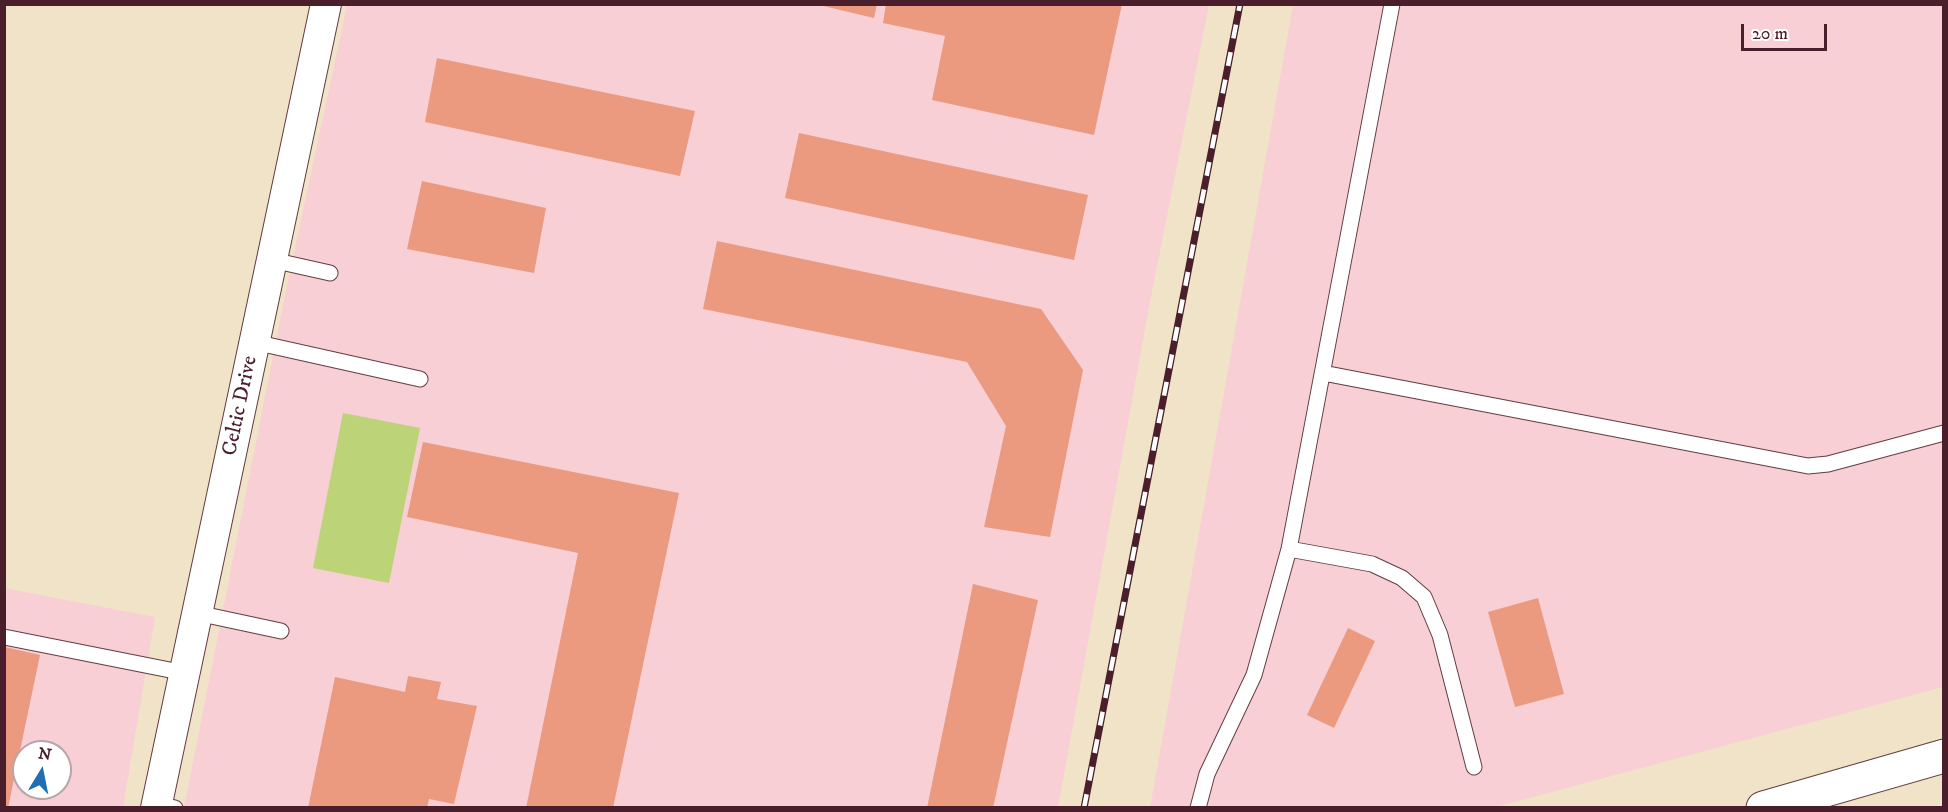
<!DOCTYPE html>
<style>
body{margin:0}
#map{position:relative;width:1948px;height:812px;overflow:hidden;background:#f1e3c7;font-family:"IM FELL DW Pica",serif}
canvas{display:block}
.frame{position:absolute;inset:0;border:6px solid #4a1f2b;pointer-events:none}
.north{position:absolute;left:12px;top:740px;width:60px;height:60px;box-sizing:border-box;background:#fff;border:2px solid #b7a5aa;border-radius:50%;rotate:10deg;font-size:16px;font-weight:700;line-height:24px;text-align:center;color:#4a1f2b}
.north::after{content:'';display:block;margin:auto;width:21px;height:27px;background:#1f6fb2;clip-path:polygon(50% 0,100% 100%,50% 72%,0 100%)}
.scale{position:absolute;left:1741px;top:24px;width:86px;height:27px;box-sizing:border-box;border:3px solid #4a1f2b;border-top:0;padding-left:8px;font-size:18px;line-height:21px;white-space:nowrap;color:#4a1f2b;-webkit-text-stroke:4px #fff;paint-order:stroke}
</style>
<div id="map">
<canvas width="1948" height="812"></canvas>
<div class="frame"></div>
<div class="north">N</div>
<div class="scale">20 m</div>
</div>
<script>
const context = document.querySelector('canvas').getContext('2d');
context.lineJoin = 'round';
function paint(path, color) { context.fillStyle = color; context.fill(path, 'evenodd'); }
const toPath = rows => new Path2D(rows.map(r => 'M' + r).join(''));
function strokePath(path, color, width, dash) { context.strokeStyle = color; context.lineWidth = width; context.lineCap = dash ? 'butt' : 'round'; context.setLineDash(dash || []); context.stroke(path); }
function label(font, color, halo, rows, align = 'center') {
  context.font = font + ' "IM FELL DW Pica",serif'; context.lineWidth = 6; context.setLineDash([]); context.textBaseline = 'middle'; context.strokeStyle = halo; context.fillStyle = color; for (const [text, x, y, turn = 0] of rows) {
    context.save(); context.translate(x, y); context.rotate((+turn || 0) * Math.PI / 180); context.textAlign = isNaN(turn) ? turn : align; if (halo) context.strokeText(text, 0, 0); context.fillText(text, 0, 0); context.restore();
  }
}
paint(toPath([
 [347,5,1209,5,1149,307,1058,807,184,808,285,295],
 [1293,5,1943,5,1943,687,1496,807,1150,808],
 [4,588,155,617,123,807,5,807],
 [24,752,60,752,60,788,24,788]
]), '#f7cfd5');
paint(toPath([
 [343,413,420,428,389,583,313,568]
]), '#bcd377');
paint(toPath([
 [815,4,877,4,874,18],
 [886,4,1122,4,1094,135,932,100,945,36,883,23],
 [437,58,695,111,680,176,425,122],
 [799,133,1088,195,1074,260,785,198],
 [422,181,546,208,534,273,407,249],
 [717,241,1041,309,1083,370,1050,537,984,527,1006,426,967,362,703,309],
 [423,442,679,493,613,808,526,808,578,553,407,517],
 [973,584,1038,600,993,808,927,808],
 [1538,598,1564,694,1515,707,1488,612],
 [1348,628,1375,641,1334,728,1307,715],
 [5,647,40,655,8,808,5,808],
 [408,676,441,682,437,699,477,706,454,804,429,799,427,808,308,808,335,677,405,692]
]), '#eb9a80');
const service = toPath([
 [272,260,330,273],
 [254,342,420,379],
 [1323,373,1808,466,1828,464,1944,433],
 [1289,549,1372,564,1402,578,1424,597,1440,635,1474,767],
 [197,613,281,631],
 [4,637,185,673],
 [157,804,175,808],
 [1198,808,1207,774,1254,675,1289,549,1392,4]
]);
const minor = toPath([
 [156,808,326,4]
]);
const secondary = toPath([
 [1763,808,1944,756]
]);
strokePath(service, '#633c42', 17);
strokePath(minor, '#633c42', 32);
strokePath(secondary, '#633c42', 35);
strokePath(service, '#fff', 15);
strokePath(minor, '#fff', 30);
strokePath(secondary, '#fff', 33);
const rail = toPath([
 [1084,808,1240,4]
]);
strokePath(rail, '#4a1f2b', 7);
strokePath(rail, '#fff', 4.5, [14]);
label('21px', '#4a1f2b', '#fff', [
 ["Celtic Drive",241,406,-78]
]);
</script>
